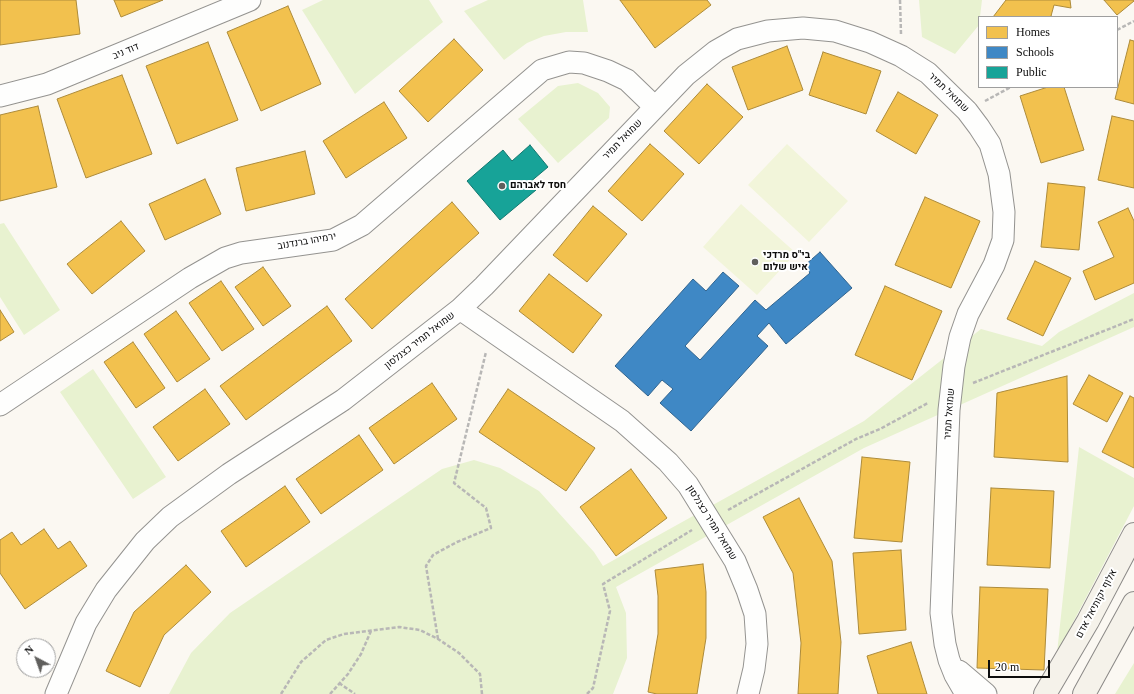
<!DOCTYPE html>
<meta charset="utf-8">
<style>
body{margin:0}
#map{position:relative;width:1134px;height:694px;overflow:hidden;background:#fbf8f2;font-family:Georgia,serif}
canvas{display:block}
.legend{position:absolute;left:978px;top:16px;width:140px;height:72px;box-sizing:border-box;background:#fff;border:1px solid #9e9e9e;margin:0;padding:5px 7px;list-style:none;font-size:12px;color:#0d0d0d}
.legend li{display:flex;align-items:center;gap:8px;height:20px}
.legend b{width:20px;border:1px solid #9e9e9e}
.north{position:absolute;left:16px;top:638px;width:40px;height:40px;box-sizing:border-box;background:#fff;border:1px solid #9e9e9e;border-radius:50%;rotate:319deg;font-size:11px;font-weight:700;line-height:16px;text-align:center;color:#0d0d0d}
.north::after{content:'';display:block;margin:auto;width:14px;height:18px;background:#605f5d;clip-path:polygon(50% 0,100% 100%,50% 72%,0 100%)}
.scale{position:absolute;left:988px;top:660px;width:62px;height:18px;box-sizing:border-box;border:2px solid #0d0d0d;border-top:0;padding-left:5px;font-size:12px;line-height:14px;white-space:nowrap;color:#0d0d0d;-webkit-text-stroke:3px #fff;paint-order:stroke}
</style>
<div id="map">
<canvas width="1134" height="694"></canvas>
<ul class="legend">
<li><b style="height:11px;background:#f2c14e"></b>Homes</li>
<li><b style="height:11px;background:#3f88c5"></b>Schools</li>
<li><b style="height:11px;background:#17a398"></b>Public</li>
</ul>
<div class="north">N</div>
<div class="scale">20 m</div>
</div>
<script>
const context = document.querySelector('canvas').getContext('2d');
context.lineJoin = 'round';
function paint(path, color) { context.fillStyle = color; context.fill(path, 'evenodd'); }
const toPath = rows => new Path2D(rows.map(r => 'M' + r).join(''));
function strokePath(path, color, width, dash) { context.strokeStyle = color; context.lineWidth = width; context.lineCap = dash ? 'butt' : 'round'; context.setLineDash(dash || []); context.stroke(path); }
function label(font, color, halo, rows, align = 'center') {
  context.font = font + ' Georgia,Heebo,serif'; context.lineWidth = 4; context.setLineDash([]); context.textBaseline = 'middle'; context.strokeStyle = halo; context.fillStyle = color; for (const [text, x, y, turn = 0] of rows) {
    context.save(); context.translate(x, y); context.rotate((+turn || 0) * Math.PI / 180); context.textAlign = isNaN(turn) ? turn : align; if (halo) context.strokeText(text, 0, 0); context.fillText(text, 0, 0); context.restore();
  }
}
paint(toPath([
 [323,0,429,0,443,22,355,94,302,10],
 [488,0,583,0,588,32,566,32,544,36,527,43,504,60,464,11],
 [919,0,982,0,979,25,955,54,922,37],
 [578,83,598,93,610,107,609,118,558,163,518,119,558,86],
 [4,223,60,310,24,335,0,297,0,224],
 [1134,293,1134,327,864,448,616,587,626,613,627,658,613,694,169,694,191,653,230,613,442,469,474,460,500,468,539,491,594,552,603,566,864,421,981,329,1042,346,1059,332],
 [93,369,166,477,133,499,60,392],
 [1079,447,1134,478,1134,506,1057,653],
 [1134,663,1134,694,1115,694]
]), '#e8f2d0');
paint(toPath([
 [787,144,848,201,809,242,748,185],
 [741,204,796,253,757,295,703,247]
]), '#f2f5da');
const homes = toPath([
 [0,0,76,0,80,34,0,45,0,0],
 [114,0,163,0,121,17,114,0],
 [620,0,707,0,711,5,655,48,620,0],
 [1006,0,1070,0,1071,8,1054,5,1051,16,1054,17,993,17,1006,0],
 [1104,0,1134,0,1134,1,1117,15,1104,0],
 [288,6,321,84,261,111,227,32,288,6],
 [454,39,483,70,428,122,399,91,454,39],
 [1130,40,1134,41,1134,104,1115,99,1130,40],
 [208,42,238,120,177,144,146,66,208,42],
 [787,46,803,90,748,110,732,67,787,46],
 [823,52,881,71,866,114,809,95,823,52],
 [122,75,152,154,86,178,57,99,122,75],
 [707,84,743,117,699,164,664,131,707,84],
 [1048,87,1064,87,1084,150,1041,163,1020,96,1048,87],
 [898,92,938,115,916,154,876,131,898,92],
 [384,102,407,138,346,178,323,141,384,102],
 [38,106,57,187,0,201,0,115,38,106],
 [1112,116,1134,121,1134,188,1098,180,1112,116],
 [650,144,684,174,642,221,608,191,650,144],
 [305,151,315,194,246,211,236,168,305,151],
 [205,179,221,214,165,240,149,204,205,179],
 [1048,183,1085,187,1079,250,1041,247,1048,183],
 [925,197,980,221,951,288,895,265,925,197],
 [452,202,479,233,372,329,345,299,452,202],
 [593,206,627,234,587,282,553,255,593,206],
 [1128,208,1134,221,1134,283,1095,300,1083,271,1114,257,1098,222,1128,208],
 [121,221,145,251,92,294,67,264,121,221],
 [1035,261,1071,278,1043,336,1007,319,1035,261],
 [263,267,291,306,263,326,235,287,263,267],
 [549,274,602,315,573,353,519,311,549,274],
 [221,281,254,329,222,351,189,303,221,281],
 [885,286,942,311,912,380,855,355,885,286],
 [327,306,352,341,246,420,220,386,327,306],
 [0,310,14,332,0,341,0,310],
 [176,311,210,359,177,382,144,334,176,311],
 [133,342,165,388,136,408,104,362,133,342],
 [1089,375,1123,393,1107,422,1073,404,1089,375],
 [1067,376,1068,462,994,457,997,393,1067,376],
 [432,383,457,419,394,464,369,428,432,383],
 [205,389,230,424,178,461,153,427,205,389],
 [508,389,595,448,566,491,479,432,508,389],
 [1130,396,1134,398,1134,468,1102,452,1130,396],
 [359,435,383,470,321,514,296,479,359,435],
 [862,457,910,462,902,542,854,538,862,457],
 [631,469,667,518,616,556,580,507,631,469],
 [285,486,310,522,246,567,221,531,285,486],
 [991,488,1054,491,1050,568,987,565,991,488],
 [799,498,832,561,841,642,838,694,798,694,801,643,793,573,763,517,799,498],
 [44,529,58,549,70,541,87,566,25,609,0,573,0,540,12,532,21,545,44,529],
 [901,550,906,630,859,634,853,553,901,550],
 [703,564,706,592,706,638,697,694,657,694,648,692,658,634,658,596,655,570,703,564],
 [186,565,211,592,164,635,140,687,106,671,134,612,186,565],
 [980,587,1048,589,1044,670,977,668,980,587],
 [911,642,927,694,878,694,867,656,911,642]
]);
paint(homes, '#f2c14e');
strokePath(homes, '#ad8b3a', 1);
const schools = toPath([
 [820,252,852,288,786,344,769,323,757,336,768,346,691,431,660,403,673,389,662,380,648,396,615,366,693,279,706,291,723,272,739,286,685,346,700,360,755,300,766,310,810,273,804,266,820,252]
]);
paint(schools, '#3f88c5');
strokePath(schools, '#30638e', 1);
const public = toPath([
 [530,145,548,167,529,183,536,190,500,220,467,181,503,150,512,161,530,145]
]);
paint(public, '#17a398');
strokePath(public, '#14766e', 1);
const street = toPath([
 [0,96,47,84,250,0],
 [460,309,622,421,668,462,688,485,735,561,747,590,755,614,757,644,754,669,748,694],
 [0,405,190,278,225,258,241,253,333,240,362,225,542,70,569,62,584,63,608,71,627,80,655,107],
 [959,671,986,694],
 [56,694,86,623,106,590,145,541,170,517,229,474,343,400,460,309,484,286,686,75,716,51,737,39,768,31,803,28,835,31,870,42,901,56,928,73,967,111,979,127,990,144,999,174,1004,212,1003,240,994,265,968,314,960,337,954,366,949,410,941,613,945,644,949,660,955,675,966,694]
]);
const secondary = toPath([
 [1045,694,1088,621,1134,534],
 [1084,694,1134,603]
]);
strokePath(street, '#949390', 23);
strokePath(secondary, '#8b8987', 24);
strokePath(toPath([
 [900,0,901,34],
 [1117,30,1134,21],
 [985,101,1011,87],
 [973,383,1134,319],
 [728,510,856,439,880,429,928,403],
 [438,639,426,566,433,555,457,542,491,528,486,508,454,483,486,352],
 [339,683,355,694],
 [281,694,301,662,326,640,344,634,399,627,420,630,438,639,459,653,480,674,482,694],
 [330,694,348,674,361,654,371,631],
 [587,694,593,688,610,611,603,584,692,530]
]), '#b8b7b6', 2.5, [4, 2]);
strokePath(street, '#fefefd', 21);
strokePath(secondary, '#f5f2ea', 22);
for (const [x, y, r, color] of [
 [502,186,4,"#605f5d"],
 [755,262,4,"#605f5d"]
]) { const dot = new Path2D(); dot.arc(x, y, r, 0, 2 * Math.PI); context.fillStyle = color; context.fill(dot); strokePath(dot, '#fff', 1.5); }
label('10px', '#0d0d0d', '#fff', [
 ["דוד ניב",126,52,-22],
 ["שמואל תמיר",948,93,44],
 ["שמואל תמיר",623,140,-46],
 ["ירמיהו ברנדנוב",307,242,-10],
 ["שמואל תמיר כצנלסון",420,341,-38],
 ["שמואל תמיר",950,414,-86],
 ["שמואל תמיר כצנלסון",711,523,58],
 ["אלוף יקותיאל אדם",1097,604,-62]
]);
label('bold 10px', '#0d0d0d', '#fff', [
 ["חסד לאברהם",510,186],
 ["בי\"ס מרדכי",763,256],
 ["איש שלום",763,268]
], 'left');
</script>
